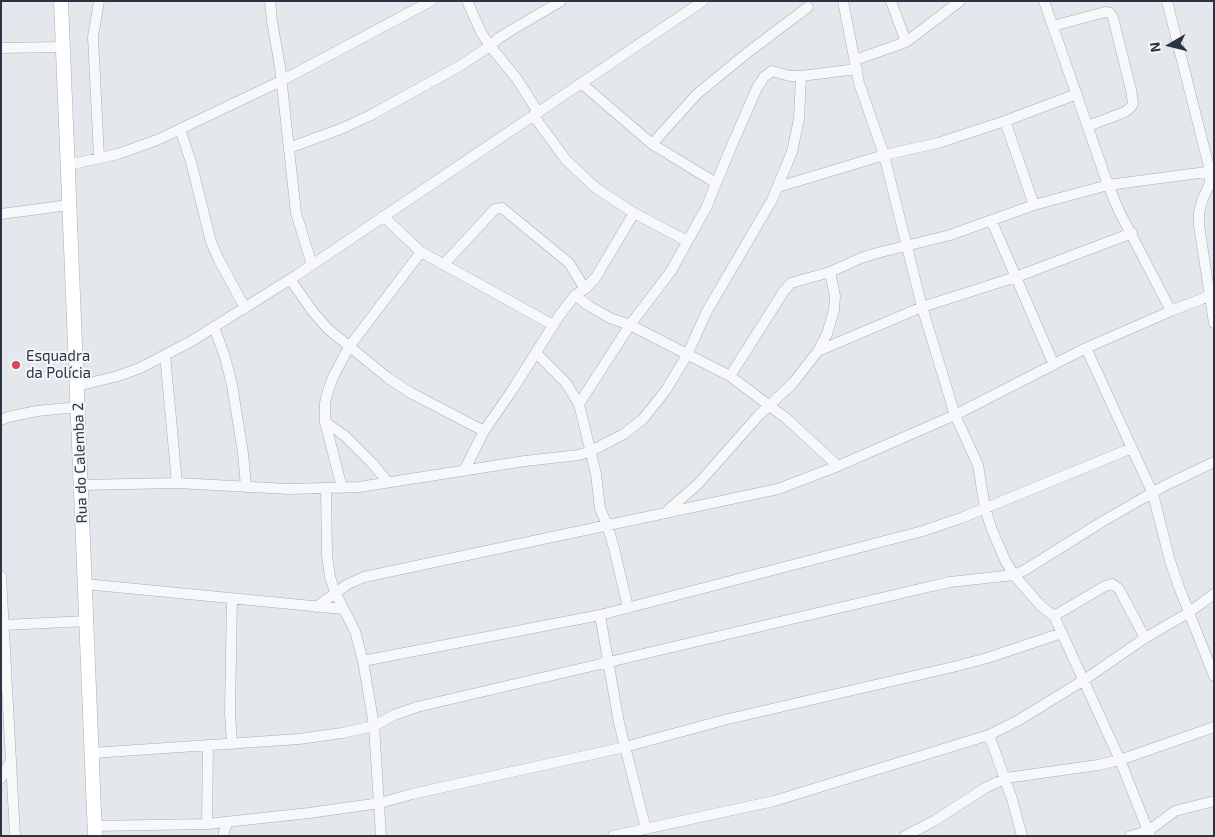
<!DOCTYPE html>
<meta charset="utf-8">
<style>
body{margin:0}
#map{position:relative;width:1215px;height:837px;overflow:hidden;background:#e4e7ec;font-family:"Exo 2",sans-serif}
canvas{display:block}
.frame{position:absolute;inset:0;border:2px solid #2b3445;pointer-events:none}
.north{position:absolute;left:1145px;top:20px;width:50px;height:50px;-webkit-text-stroke:4px #f4f6f9;paint-order:stroke;rotate:262deg;font-size:14px;font-weight:700;line-height:20px;text-align:center;color:#2b3445}
.north::after{content:'';display:block;margin:auto;width:18px;height:22px;background:#2b3445;clip-path:polygon(50% 0,100% 100%,50% 72%,0 100%)}
</style>
<div id="map">
<canvas width="1215" height="837"></canvas>
<div class="frame"></div>
<div class="north">N</div>
</div>
<script>
const context = document.querySelector('canvas').getContext('2d');
context.lineJoin = 'round';
const toPath = rows => new Path2D(rows.map(r => 'M' + r).join(''));
function strokePath(path, color, width, dash) { context.strokeStyle = color; context.lineWidth = width; context.lineCap = dash ? 'butt' : 'round'; context.setLineDash(dash || []); context.stroke(path); }
function label(font, color, halo, rows, align = 'center') {
  context.font = font + ' "Exo 2",sans-serif'; context.lineWidth = 4; context.setLineDash([]); context.textBaseline = 'middle'; context.strokeStyle = halo; context.fillStyle = color; for (const [text, x, y, turn = 0] of rows) {
    context.save(); context.translate(x, y); context.rotate((+turn || 0) * Math.PI / 180); context.textAlign = isNaN(turn) ? turn : align; if (halo) context.strokeText(text, 0, 0); context.fillText(text, 0, 0); context.restore();
  }
}
const minor = toPath([
 [99,1,93,37,99,157],
 [270,1,272,21,280,67,296,213,312,265],
 [467,1,481,32,490,46,517,79,538,112],
 [843,1,859,83,884,155,922,307,955,415,978,465,985,508,992,530,1006,562,1014,575,1041,606,1054,616,1120,760,1150,836],
 [891,1,906,42],
 [1044,1,1108,185,1119,211,1171,311],
 [1167,1,1210,171,1210,183,1202,201,1199,213,1199,225,1214,323],
 [1053,26,1105,12,1110,13,1113,18,1131,90,1133,103,1131,107,1125,112,1088,126],
 [1,48,63,47],
 [855,60,906,42,960,1],
 [581,83,652,144,716,183],
 [533,115,566,160,596,188,634,213,687,241],
 [1005,121,1034,205],
 [180,129,191,162,211,242,219,260,245,308],
 [652,144,697,94,747,53,808,7],
 [289,148,343,128,369,116,458,67,490,46,499,38,510,31,561,1],
 [68,165,118,154,157,140,281,81,431,1],
 [778,187,884,155,938,143,1005,121,1077,94],
 [1,214,69,205],
 [383,216,421,252,553,325],
 [992,222,1054,365],
 [444,264,495,209,502,208,569,263,585,289],
 [290,279,313,312,328,329,388,378,411,393,484,431],
 [575,295,589,306,610,318,630,325,730,376,787,419,838,466],
 [214,327,225,357,232,385,243,453,246,487],
 [1086,348,1153,494,1170,561,1179,587,1214,676],
 [818,351,922,307,1016,277,1132,233],
 [536,353,566,383,579,404,596,474,600,509,607,524,614,548,628,608],
 [165,355,177,483],
 [730,376,784,291,791,283,830,272,861,258,877,253,950,235,1034,205,1108,185,1214,171],
 [77,386,118,376,140,368,190,342,297,275,703,1],
 [579,404,630,325,671,271,706,208,732,145,757,88,764,77,772,71,790,76,801,76,857,69],
 [1,420,8,417,37,411,78,407],
 [325,422,345,436,372,463,388,482],
 [464,471,484,431,511,392,559,316,575,295,585,289,596,277,634,213],
 [81,485,177,483,289,489,359,487,525,461,579,455,591,451,624,434,643,419,666,390,687,355,707,311,772,200,792,152,799,119,801,76],
 [326,488,327,555,330,577,335,592,355,631,363,661,374,726,381,836],
 [342,488,325,422,325,403,328,391,333,377,349,347,421,252],
 [667,511,698,484,759,415,793,383,818,351,827,334,834,310,835,296,830,272],
 [1,576,15,836],
 [85,584,343,609],
 [316,607,348,584,364,577,778,489,838,466,955,415,1086,348,1171,311,1209,296],
 [600,615,619,723,646,829],
 [1054,616,1105,586,1112,584,1119,589,1145,638],
 [4,625,87,621],
 [363,661,600,615,923,531,961,518,1132,448],
 [989,735,1012,799,1022,836],
 [232,744,230,713,232,598],
 [92,753,299,739,342,733,374,726,394,715,417,707,609,662,928,587,950,582,1014,575,1025,570,1100,523,1164,486,1214,462],
 [1,778,11,761],
 [207,824,208,745],
 [95,826,207,824,309,813,380,803,412,794,625,747,724,720,957,666,987,658,1062,633],
 [223,836,227,822],
 [613,836,774,801,989,735,1019,720,1084,680,1145,638,1188,613,1214,594],
 [905,836,934,821,985,788,1006,778,1098,765,1120,760,1214,727],
 [1130,836,1148,831,1175,811,1214,801]
]);
const secondary = toPath([
 [61,1,95,836]
]);
strokePath(minor, '#a9aeb7', 11);
strokePath(secondary, '#a9aeb7', 15);
strokePath(minor, '#f7f8fa', 10);
strokePath(secondary, '#fff', 14);
for (const [x, y, r, color] of [
 [16,365,5,"#d1495b"]
]) { const dot = new Path2D(); dot.arc(x, y, r, 0, 2 * Math.PI); context.fillStyle = color; context.fill(dot); strokePath(dot, '#f4f6f9', 2); }
label('15px', '#2b3445', '#f4f6f9', [
 ["Esquadra",26,356],
 ["da Polícia",26,373]
], 'left');
label('15px', '#2b3445', '#f4f6f9', [
 ["Rua do Calemba 2",80,463,-92]
]);
</script>
